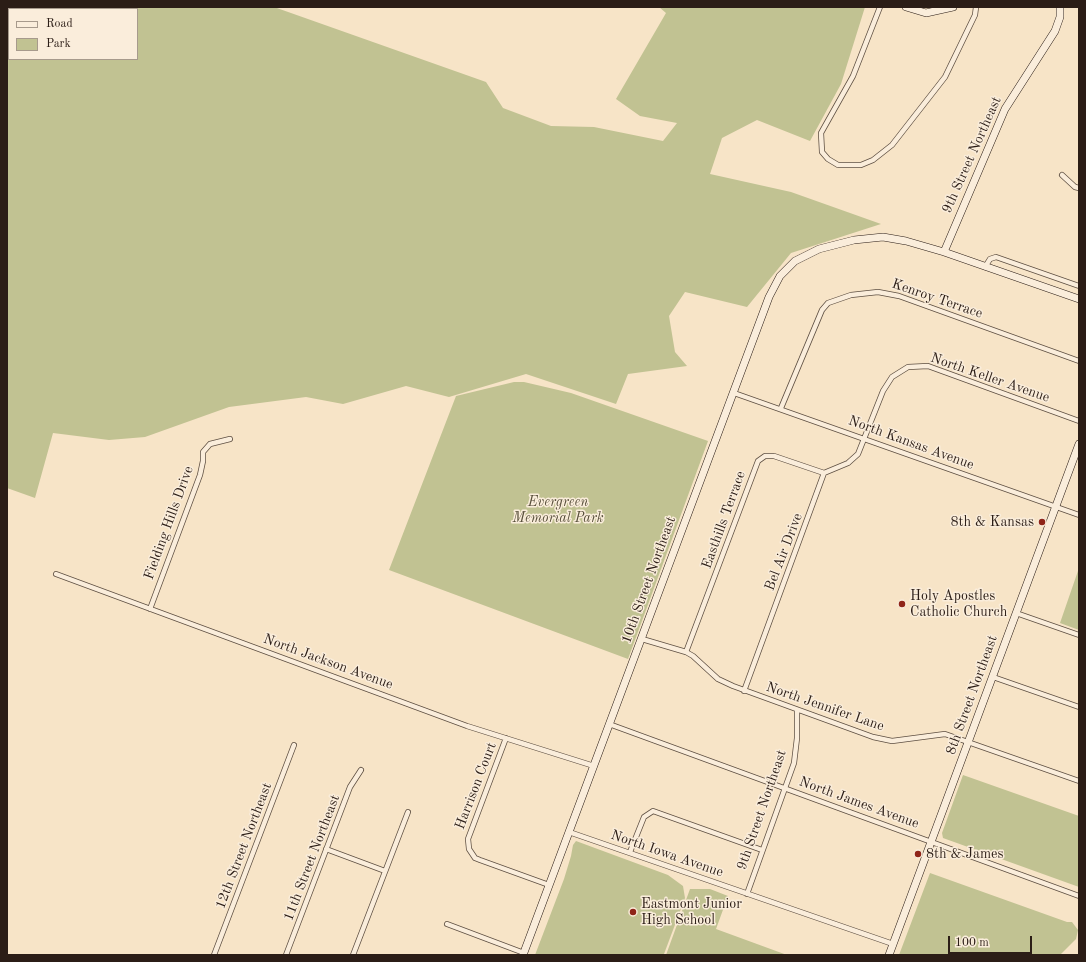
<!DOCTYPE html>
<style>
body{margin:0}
#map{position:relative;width:1086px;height:962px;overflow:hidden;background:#f7e4c7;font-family:"Old Standard TT",serif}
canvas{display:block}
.frame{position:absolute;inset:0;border:8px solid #2b1d16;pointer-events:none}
.legend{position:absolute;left:8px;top:8px;width:130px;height:52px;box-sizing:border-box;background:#faeddb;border:1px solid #a79a8c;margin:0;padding:5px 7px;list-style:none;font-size:12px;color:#2b1d16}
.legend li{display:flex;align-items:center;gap:8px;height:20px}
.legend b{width:20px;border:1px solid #a79a8c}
.scale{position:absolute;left:948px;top:936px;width:84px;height:18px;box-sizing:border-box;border:2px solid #2b1d16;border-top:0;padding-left:5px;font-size:12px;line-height:14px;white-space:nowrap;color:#2b1d16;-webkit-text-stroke:3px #faeddb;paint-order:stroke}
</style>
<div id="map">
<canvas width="1086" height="962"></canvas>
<div class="frame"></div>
<ul class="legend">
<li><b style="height:5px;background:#faeddb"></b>Road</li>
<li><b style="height:11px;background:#c1c292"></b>Park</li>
</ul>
<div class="scale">100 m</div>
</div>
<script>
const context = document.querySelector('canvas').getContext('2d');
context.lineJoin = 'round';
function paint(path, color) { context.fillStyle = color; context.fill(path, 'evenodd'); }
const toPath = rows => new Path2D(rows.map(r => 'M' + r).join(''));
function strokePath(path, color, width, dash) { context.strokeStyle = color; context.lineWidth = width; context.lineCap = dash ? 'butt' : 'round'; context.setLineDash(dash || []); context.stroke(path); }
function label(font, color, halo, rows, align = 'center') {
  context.font = font + ' "Old Standard TT",serif'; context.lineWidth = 3; context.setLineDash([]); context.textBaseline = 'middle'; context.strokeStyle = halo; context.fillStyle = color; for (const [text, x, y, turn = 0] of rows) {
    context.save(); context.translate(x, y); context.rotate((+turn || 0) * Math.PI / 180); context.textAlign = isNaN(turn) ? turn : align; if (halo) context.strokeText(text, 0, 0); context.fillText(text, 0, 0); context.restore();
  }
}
paint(toPath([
 [7,7,274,7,486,82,503,108,551,126,594,127,663,141,677,123,640,116,616,99,666,13,659,7,865,7,841,84,810,141,757,120,722,138,710,174,791,192,881,224,791,253,747,307,685,292,669,316,675,352,687,366,628,374,616,404,526,374,449,397,406,386,343,404,306,397,229,407,145,437,109,440,53,433,35,498,7,488],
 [9,9,137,9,137,59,9,59],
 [514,382,524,382,571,393,708,441,628,659,389,570,456,396],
 [1079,568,1079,630,1060,623],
 [963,775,1079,816,1079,887,943,838,942,833],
 [576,841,668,875,683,886,685,898,664,954,535,955,564,879,571,856,573,845],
 [930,873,1067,922,1072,922,1078,930,1076,939,1060,955,899,955],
 [690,889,710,889,728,896,716,929,787,955,666,955]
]), '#c1c292');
const street = toPath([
 [880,7,853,76,821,133,822,152,828,159,838,165,861,165,873,160,892,145,945,77,975,15,976,7],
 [1062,175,1075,187,1079,188],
 [985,267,990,259,996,257,1079,286],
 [734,393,1079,515],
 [781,408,822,310,828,303,851,295,878,292,899,296,1079,361],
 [56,574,467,726,594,766],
 [150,609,200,475,203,461,203,452,210,444,230,439],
 [1016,613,1079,635],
 [642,639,686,652,693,656,718,679,733,686,873,737,892,741,945,734,1079,781],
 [686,652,758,461,765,456,774,456,824,473],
 [993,677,1079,707],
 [744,691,824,473,848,463,858,454,883,391,892,377,908,367,928,366,1079,421],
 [609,724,1079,896],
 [506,738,468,839,469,849,475,858,480,860,549,885],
 [569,832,893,944],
 [326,849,385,871],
 [630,852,644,817,653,811,762,850],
 [747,894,794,763,797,738,797,711],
 [447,924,524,953],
 [214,955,294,745],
 [286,955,350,787,361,770],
 [353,955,408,812]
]);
const secondary = toPath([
 [906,7,926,13,953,7],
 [944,252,1005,109,1055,31,1060,17,1060,7],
 [523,955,769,297,780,276,795,261,819,249,854,240,883,237,906,241,944,252,1079,299],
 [889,955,1079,444]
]);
strokePath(street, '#5e4f42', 6);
strokePath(secondary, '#2b1d16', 8);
strokePath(street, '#faeddb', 4.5);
strokePath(secondary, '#faeddb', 7);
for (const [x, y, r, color] of [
 [1042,522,4,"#8f2418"],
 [902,604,4,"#8f2418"],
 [918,854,4,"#8f2418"],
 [633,912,4,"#8f2418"]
]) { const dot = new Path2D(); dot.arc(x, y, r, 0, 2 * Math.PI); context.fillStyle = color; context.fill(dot); strokePath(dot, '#faeddb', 1.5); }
label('14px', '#2b1d16', '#faeddb', [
 ["9th Street Northeast",972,155,-66],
 ["Kenroy Terrace",937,299,19],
 ["North Keller Avenue",990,378,19],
 ["North Kansas Avenue",911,443,20],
 ["Easthills Terrace",724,520,-70],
 ["Fielding Hills Drive",169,523,-70],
 ["Bel Air Drive",784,552,-69],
 ["10th Street Northeast",649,580,-70],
 ["North Jackson Avenue",328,662,20],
 ["8th Street Northeast",972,695,-70],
 ["North Jennifer Lane",825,707,19],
 ["Harrison Court",476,786,-69],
 ["North James Avenue",859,803,20],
 ["9th Street Northeast",762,810,-71],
 ["12th Street Northeast",244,846,-69],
 ["North Iowa Avenue",667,854,19],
 ["11th Street Northeast",312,858,-69]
]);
label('italic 14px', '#584f3b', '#faeddb', [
 ["Evergreen",558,502],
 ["Memorial Park",558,518]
]);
label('14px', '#2b1d16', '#faeddb', [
 ["8th & Kansas",1034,522,"right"],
 ["Holy Apostles",910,596],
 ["Catholic Church",910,612],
 ["8th & James",926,854],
 ["Eastmont Junior",641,904],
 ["High School",641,920]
], 'left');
</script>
